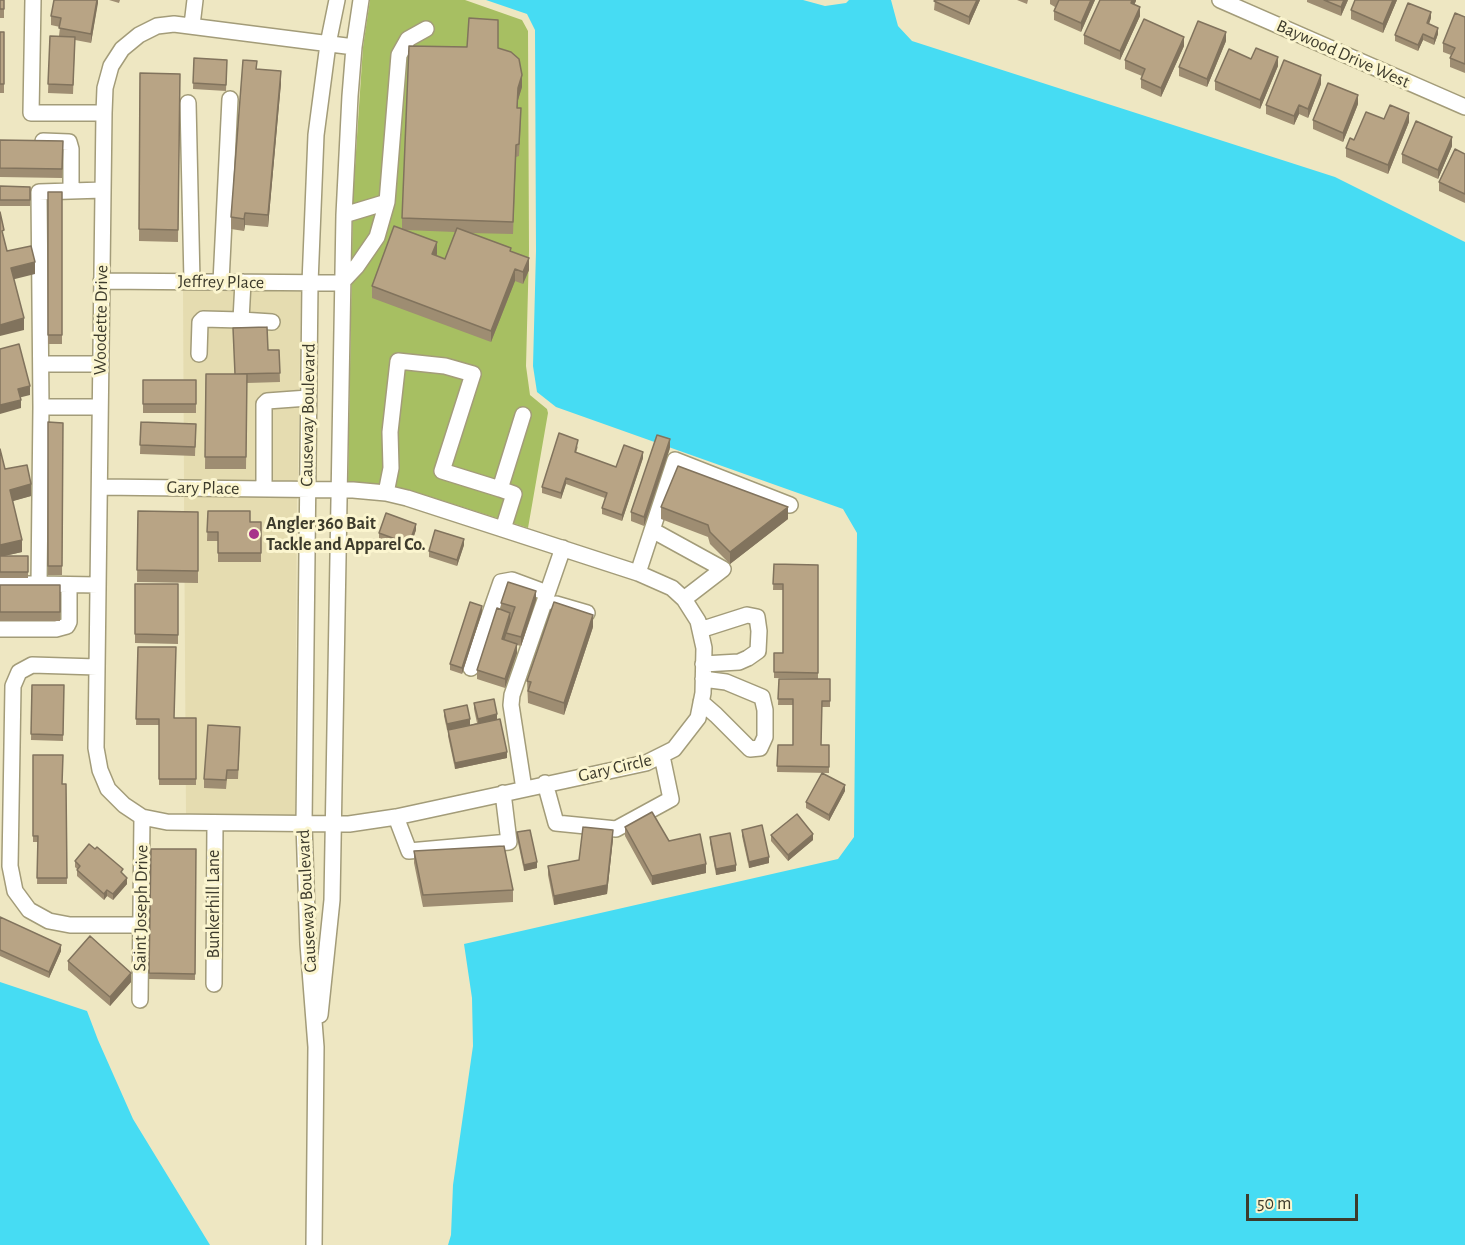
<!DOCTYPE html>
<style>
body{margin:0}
#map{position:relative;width:1465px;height:1245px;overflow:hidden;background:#eee7c2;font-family:"Alegreya Sans",sans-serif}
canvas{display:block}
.scale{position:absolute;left:1246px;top:1194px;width:112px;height:27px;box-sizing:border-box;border:3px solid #3d3b2c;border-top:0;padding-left:8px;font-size:18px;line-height:21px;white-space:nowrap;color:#3d3b2c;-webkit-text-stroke:4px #fbf5cf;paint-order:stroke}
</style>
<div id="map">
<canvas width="1465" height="1245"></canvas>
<div class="scale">50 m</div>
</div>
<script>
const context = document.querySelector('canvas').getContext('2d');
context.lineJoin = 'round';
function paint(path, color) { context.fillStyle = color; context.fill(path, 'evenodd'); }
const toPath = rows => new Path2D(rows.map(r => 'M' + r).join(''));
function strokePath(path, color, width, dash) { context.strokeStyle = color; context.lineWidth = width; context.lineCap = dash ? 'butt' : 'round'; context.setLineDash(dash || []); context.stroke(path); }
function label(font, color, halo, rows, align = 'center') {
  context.font = font + ' "Alegreya Sans",sans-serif'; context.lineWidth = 6; context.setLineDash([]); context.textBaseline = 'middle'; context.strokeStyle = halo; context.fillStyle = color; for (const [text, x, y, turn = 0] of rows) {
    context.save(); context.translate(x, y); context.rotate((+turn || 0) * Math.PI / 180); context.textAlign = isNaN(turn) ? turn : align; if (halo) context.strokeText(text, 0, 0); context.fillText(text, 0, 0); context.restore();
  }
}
paint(toPath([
 [183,289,301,291,298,482,184,480],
 [184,496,297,497,295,816,186,815]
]), '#e5dcb0');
paint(toPath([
 [370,0,465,0,522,20,528,31,529,251,526,366,530,395,547,409,548,413,528,528,409,490,368,483,348,482,353,197,363,47]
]), '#a7bf62');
paint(toPath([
 [486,0,803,0,825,6,846,3,849,0,891,0,898,26,912,41,1335,177,1465,242,1465,1245,448,1245,451,1235,453,1185,473,1046,472,998,464,944,838,859,854,837,857,533,843,509,556,407,537,392,533,366,536,251,535,30,527,14],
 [0,982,87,1011,98,1040,133,1119,210,1245,0,1245]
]), '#46dcf3');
const minor = toPath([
 [33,0,31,113,104,113],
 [1220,0,1465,107],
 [192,25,195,0],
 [188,103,192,281],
 [43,141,69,142,71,149,71,191],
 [344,215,387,202],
 [101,281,341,283,357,266,377,237,387,202,399,55,408,39,426,29],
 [221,282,230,99],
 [241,320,272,322],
 [199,354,200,322,203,319,241,320,243,282],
 [41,364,101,364],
 [41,407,100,407],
 [100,487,353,490,386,493,407,498,638,573,672,588,684,599,698,621,704,648,703,693,698,718,674,749,646,763,396,817,349,824,167,822,142,817,124,805,108,789,100,770,96,748,104,113,105,88,111,66,122,49,139,35,157,26,174,24,354,47],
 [264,489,264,404,267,401,308,398],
 [500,489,514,494,503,529],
 [386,493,391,468,390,432,398,361,445,366,473,374,442,471,500,489,523,415],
 [652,530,723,569,684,599],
 [638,573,675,460,790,505],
 [0,584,39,584],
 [98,585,39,584,41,407,39,192,103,190],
 [556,604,587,613],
 [0,629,56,629,67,626,69,622,69,585],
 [700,630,747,615,757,617,759,631,758,651,748,658,739,662,703,664],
 [97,667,32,665,19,672,13,686,10,866,15,891,29,910,49,921,70,925,141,925],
 [471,668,501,582,512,580,547,593],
 [701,702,716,715,750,749,760,748,765,737,765,710,762,697,726,682,703,679],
 [545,783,556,823,616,829,671,799,662,756],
 [524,789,511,705,512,695,563,548],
 [396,817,409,851,509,842,503,793],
 [214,984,215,823],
 [140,1000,142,817],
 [320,1015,332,900,344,215,350,96,354,47,361,0],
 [314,1245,316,1047,308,944,304,824,310,283,316,135,328,44,337,0]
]);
strokePath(minor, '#a39c79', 18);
strokePath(minor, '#fff', 15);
paint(toPath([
 [0,0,4,0,4,18,0,18],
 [98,0,91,43,75,40,73,94,48,93,50,36,59,36,60,27,51,25,51,16],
 [109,0,120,0,119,3],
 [935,0,980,0,969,25,934,10],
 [1017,0,1028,0,1027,4],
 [1050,0,1095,0,1081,32,1054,20,1054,11,1055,7,1050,4],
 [1136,0,1134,5,1140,16,1120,60,1084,44,1084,35],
 [1307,0,1348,0,1341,16,1307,2],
 [1397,0,1383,33,1351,19,1351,10],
 [1465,17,1465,73,1450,67,1450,58,1451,55,1443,52,1443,43],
 [1431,18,1429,24,1438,34,1434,45,1423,40,1418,51,1395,41,1395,35],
 [0,32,4,32,4,93,0,93],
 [1226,41,1207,87,1179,76,1179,67],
 [1184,46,1161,97,1141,88,1141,79,1142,76,1125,69,1125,60],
 [498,48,522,87,518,100,517,108,521,120,519,156,516,157,513,234,469,233,511,252,529,270,523,284,515,281,491,342,372,298,372,286,402,229,402,218],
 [405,230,455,232,445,259,436,256,437,254],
 [194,58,227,60,226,91,193,89],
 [1251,59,1278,66,1260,109,1215,90,1215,81],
 [257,69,281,83,268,227,245,225,244,231,231,229,231,217],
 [140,73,180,74,178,242,139,241],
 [1321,84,1308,118,1299,114,1294,125,1266,114,1266,105],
 [1358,104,1343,142,1313,129,1313,120],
 [1384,119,1409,122,1388,174,1346,157,1346,148,1354,140],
 [0,140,63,141,62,178,0,177],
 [1452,146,1438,179,1402,163,1402,154],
 [1465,154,1465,203,1439,191,1439,182],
 [0,186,30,187,30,206,0,206],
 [48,192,62,192,62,344,48,344],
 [268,350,279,350,280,382,247,383,246,469,205,469,206,374,235,374],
 [143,380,196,380,196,413,143,413],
 [48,422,63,423,62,575,48,575],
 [141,422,196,424,195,456,140,454],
 [578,446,576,453,616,467,643,458,622,521,602,514,602,508,605,498,566,484,561,499,542,493,542,487],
 [670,448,644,526,631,521,631,512],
 [0,449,5,469,31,496,12,501,22,552,4,556,28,556,28,578,0,578],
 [661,507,788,519,730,564,710,544,708,537,661,519],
 [138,511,198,512,198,583,137,582],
 [208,511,250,522,261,522,261,562,218,562,218,541,207,541],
 [416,530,409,550,379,539,379,533],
 [464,545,457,566,429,557,429,551],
 [774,564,818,565,818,679,774,678,774,653,783,653,783,590,773,590],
 [135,584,178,584,178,644,135,643],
 [0,585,60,585,60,621,0,621],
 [536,600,521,646,517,645,517,653,505,688,477,679,477,670,501,610,501,603],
 [482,612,462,674,450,670,450,664],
 [593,627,564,715,528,703,527,681],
 [138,647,174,718,196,718,196,785,159,785,159,725,136,725],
 [779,679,830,679,830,707,822,707,821,745,829,745,829,773,777,772,778,745,793,745,793,705,778,705],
 [32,685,64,685,63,741,31,740],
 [474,703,497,719,507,758,455,769,448,736,448,730,447,730,444,716,444,710,470,725,477,723,474,709],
 [240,736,238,779,227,779,226,789,204,788,204,779],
 [33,755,62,784,66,784,67,884,37,884,38,842,33,842],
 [845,791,829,821,806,808,806,802],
 [625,827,669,841,706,873,652,885,625,836],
 [742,830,769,863,749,868,742,836],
 [517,832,537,868,524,871,517,838],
 [771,835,813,840,788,861,771,841],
 [710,837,736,871,716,875,710,843],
 [613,839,607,894,554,905,548,875,548,866,579,860],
 [151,849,196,849,195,980,149,979],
 [414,851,513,890,513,902,423,907,414,863],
 [75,861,123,874,127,884,113,900,107,896,104,900,77,876,77,869,75,867],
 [0,917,61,951,49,978,0,956],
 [68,961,131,982,110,1006,68,970]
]), '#9e8d72');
paint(toPath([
 [97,0,98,0,98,3,91,43,91,34],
 [977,0,980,0,969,25,969,17],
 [1091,0,1095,0,1081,32,1081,23],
 [1132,0,1136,0,1136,1,1131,12,1131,3],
 [1344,0,1348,0,1341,16,1341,7],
 [1393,0,1397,0,1383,33,1383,24],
 [1140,7,1140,16,1120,60,1120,51],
 [1431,12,1431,18,1427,29,1427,23],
 [1438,28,1438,34,1434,45,1434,39],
 [1226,32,1226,41,1207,87,1207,79],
 [1423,34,1423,40,1418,51,1418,45],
 [1184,37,1184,46,1161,97,1161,88],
 [1278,57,1278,66,1260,109,1260,100],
 [281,71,281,83,268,227,268,215],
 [522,75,522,87,518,100,517,120,518,88],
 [1321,75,1321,84,1308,118,1308,109],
 [1358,95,1358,104,1343,142,1343,133],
 [1299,105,1299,114,1294,125,1294,116],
 [1409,113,1409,122,1388,174,1388,165],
 [1452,137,1452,146,1438,179,1438,170],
 [245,213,245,225,244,231,244,219],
 [437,242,437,254,432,266,432,254],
 [529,258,529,270,523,284,523,272],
 [35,262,35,274,11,280,11,268],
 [515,269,515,281,491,342,491,331],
 [24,318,24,330,0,336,0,325],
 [30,386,30,395,18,398,18,389],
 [21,400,21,408,0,414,0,405],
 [670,439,670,448,644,526,644,517],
 [643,452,643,458,622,521,622,515],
 [566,478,566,484,561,499,561,493],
 [31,484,31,496,10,502,10,490],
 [788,507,788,519,730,564,730,552],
 [416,524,416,530,409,550,409,544],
 [464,539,464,545,457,566,457,560],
 [22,540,22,552,0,557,0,545],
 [536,591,536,600,521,646,521,637],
 [482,606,482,612,462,674,462,668],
 [510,613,510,622,502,648,502,639],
 [593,615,593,627,564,715,564,703],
 [517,644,517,653,505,688,505,679],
 [497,714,497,720,478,725,478,719],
 [470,719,470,725,447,730,447,724],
 [507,752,507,758,455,769,455,763],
 [845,785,845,791,829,821,829,815],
 [613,830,613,839,607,894,554,905,554,896],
 [813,834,813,840,788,861,788,855],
 [769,857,769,863,749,868,749,862],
 [537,862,537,868,524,871,524,865],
 [706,864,706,873,652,885,652,876],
 [736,865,736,871,716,875,716,869],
 [127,878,127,884,113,900,113,894],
 [107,890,107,896,104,900,104,894],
 [61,945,61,951,49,978,49,972],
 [131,973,131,982,110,1006,110,997]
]), '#81735d');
const building = toPath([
 [0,0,4,0,4,9,0,9,0,0],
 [54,0,97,0,91,34,59,28,61,18,51,16,54,0],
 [935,0,977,0,969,17,934,1,935,0],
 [1059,0,1091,0,1081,23,1054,11,1059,0],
 [1100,0,1132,0,1131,3,1140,7,1120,51,1084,35,1100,0],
 [1324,0,1344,0,1341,7,1324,0],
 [1355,0,1393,0,1383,24,1351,10,1355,0],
 [1408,3,1431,12,1427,23,1438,28,1434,39,1423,34,1418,45,1395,35,1408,3],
 [1455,13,1465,17,1465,64,1450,58,1455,48,1443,43,1455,13],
 [469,18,498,20,498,48,511,52,519,59,522,75,518,88,517,108,521,108,519,144,516,145,513,222,402,218,409,46,467,47,469,18],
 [1144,19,1184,37,1161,88,1141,79,1145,69,1125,60,1144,19],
 [1198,21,1226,32,1207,79,1179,67,1198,21],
 [0,32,4,32,4,84,0,84,0,32],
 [50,36,75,37,73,85,48,84,50,36],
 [1256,48,1278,57,1260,100,1215,81,1229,49,1251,59,1256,48],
 [194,58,227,60,226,85,193,83,194,58],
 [243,60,257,61,256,69,281,71,268,215,245,213,244,219,231,217,243,60],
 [1284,60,1321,75,1308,109,1299,105,1294,116,1266,105,1284,60],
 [140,73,180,74,178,230,139,229,140,73],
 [1328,83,1358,95,1343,133,1313,120,1328,83],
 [1390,105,1409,113,1388,165,1346,148,1350,138,1354,140,1366,112,1384,119,1390,105],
 [1416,121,1452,137,1438,170,1402,154,1416,121],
 [0,140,63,141,62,169,0,168,0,140],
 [1455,149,1465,154,1465,194,1439,182,1455,149],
 [0,186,30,187,30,200,0,200,0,186],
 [48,192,62,192,62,335,48,335,48,192],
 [0,212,4,230,2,231,7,251,31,246,35,262,11,268,24,318,0,325,0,212],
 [394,226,437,242,432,254,445,259,457,228,511,248,510,251,529,258,523,272,515,269,491,331,372,286,394,226],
 [267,327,268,350,279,350,280,373,235,374,233,328,267,327],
 [19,344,30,386,18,389,21,400,0,405,0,349,19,344],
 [206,374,247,374,246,457,205,457,206,374],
 [143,380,196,380,196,404,143,404,143,380],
 [48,422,63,423,62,566,48,566,48,422],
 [141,422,196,424,195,447,140,445,141,422],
 [559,433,578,440,575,452,616,467,624,445,643,452,622,515,602,508,607,493,566,478,561,493,542,487,559,433],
 [657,435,670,439,644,517,631,512,657,435],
 [0,449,5,469,27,465,31,484,10,490,22,540,0,545,0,449],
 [678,466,788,507,730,552,710,532,708,525,661,507,678,466],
 [138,511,198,512,198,571,137,570,138,511],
 [208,511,250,511,250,522,261,522,261,553,218,553,218,532,207,532,208,511],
 [386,513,416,524,409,544,379,533,386,513],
 [435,530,464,539,457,560,429,551,435,530],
 [0,556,28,556,28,572,0,572,0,556],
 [774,564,818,565,818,673,774,672,774,653,783,653,783,584,773,584,774,564],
 [508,582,536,591,521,637,506,633,515,607,501,603,508,582],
 [135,584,178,584,178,635,135,634,135,584],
 [0,585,60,585,60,612,0,612,0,585],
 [470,602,482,606,462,668,450,664,470,602],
 [554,602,593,615,564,703,528,691,531,682,527,681,554,602],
 [497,608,510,613,502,639,517,644,505,679,477,670,497,608],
 [138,647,176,647,174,718,196,718,196,779,159,779,159,719,136,719,138,647],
 [779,679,830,679,830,701,822,701,821,745,829,745,829,767,777,766,778,745,793,745,793,699,778,699,779,679],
 [32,685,64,685,63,735,31,734,32,685],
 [494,699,497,714,478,719,474,703,494,699],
 [467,705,470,719,447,724,444,710,467,705],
 [500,719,507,752,455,763,448,730,500,719],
 [208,725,240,727,238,770,227,770,226,780,204,779,208,725],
 [33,755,63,755,62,784,66,784,67,878,37,878,38,836,33,836,33,755],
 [822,773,845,785,829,815,806,802,822,773],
 [652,812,669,841,700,834,706,864,652,876,625,827,652,812],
 [797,814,813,834,788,855,771,835,797,814],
 [762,825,769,857,749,862,742,830,762,825],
 [583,827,613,830,607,885,554,896,548,866,579,860,583,827],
 [530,830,537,862,524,865,517,832,530,830],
 [730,833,736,865,716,869,710,837,730,833],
 [89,844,95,849,97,847,123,869,121,872,127,878,113,894,107,890,104,894,77,870,80,866,75,861,89,844],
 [504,846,513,890,423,895,414,851,504,846],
 [151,849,196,849,195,974,149,973,151,849],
 [0,917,61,945,49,972,0,950,0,917],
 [90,936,131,973,110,997,68,961,90,936]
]);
paint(building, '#b8a485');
strokePath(building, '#81735d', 1.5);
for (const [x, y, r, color] of [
 [254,534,6,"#a8328a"]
]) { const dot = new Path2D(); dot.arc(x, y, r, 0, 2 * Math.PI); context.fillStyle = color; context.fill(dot); strokePath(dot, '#fbf5cf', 2); }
label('18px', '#3d3b2c', '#fbf5cf', [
 ["Baywood Drive West",1343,54,24],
 ["Jeffrey Place",221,282,1],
 ["Woodette Drive",101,320,-89],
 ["Causeway Boulevard",308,415,-89],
 ["Gary Place",203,488,1],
 ["Gary Circle",615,768,-13],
 ["Causeway Boulevard",307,901,-93],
 ["Bunkerhill Lane",214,904,-90],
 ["Saint Joseph Drive",141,908,-89]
]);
label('bold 18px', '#3d3b2c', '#fbf5cf', [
 ["Angler 360 Bait",266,524],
 ["Tackle and Apparel Co.",266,545]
], 'left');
</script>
